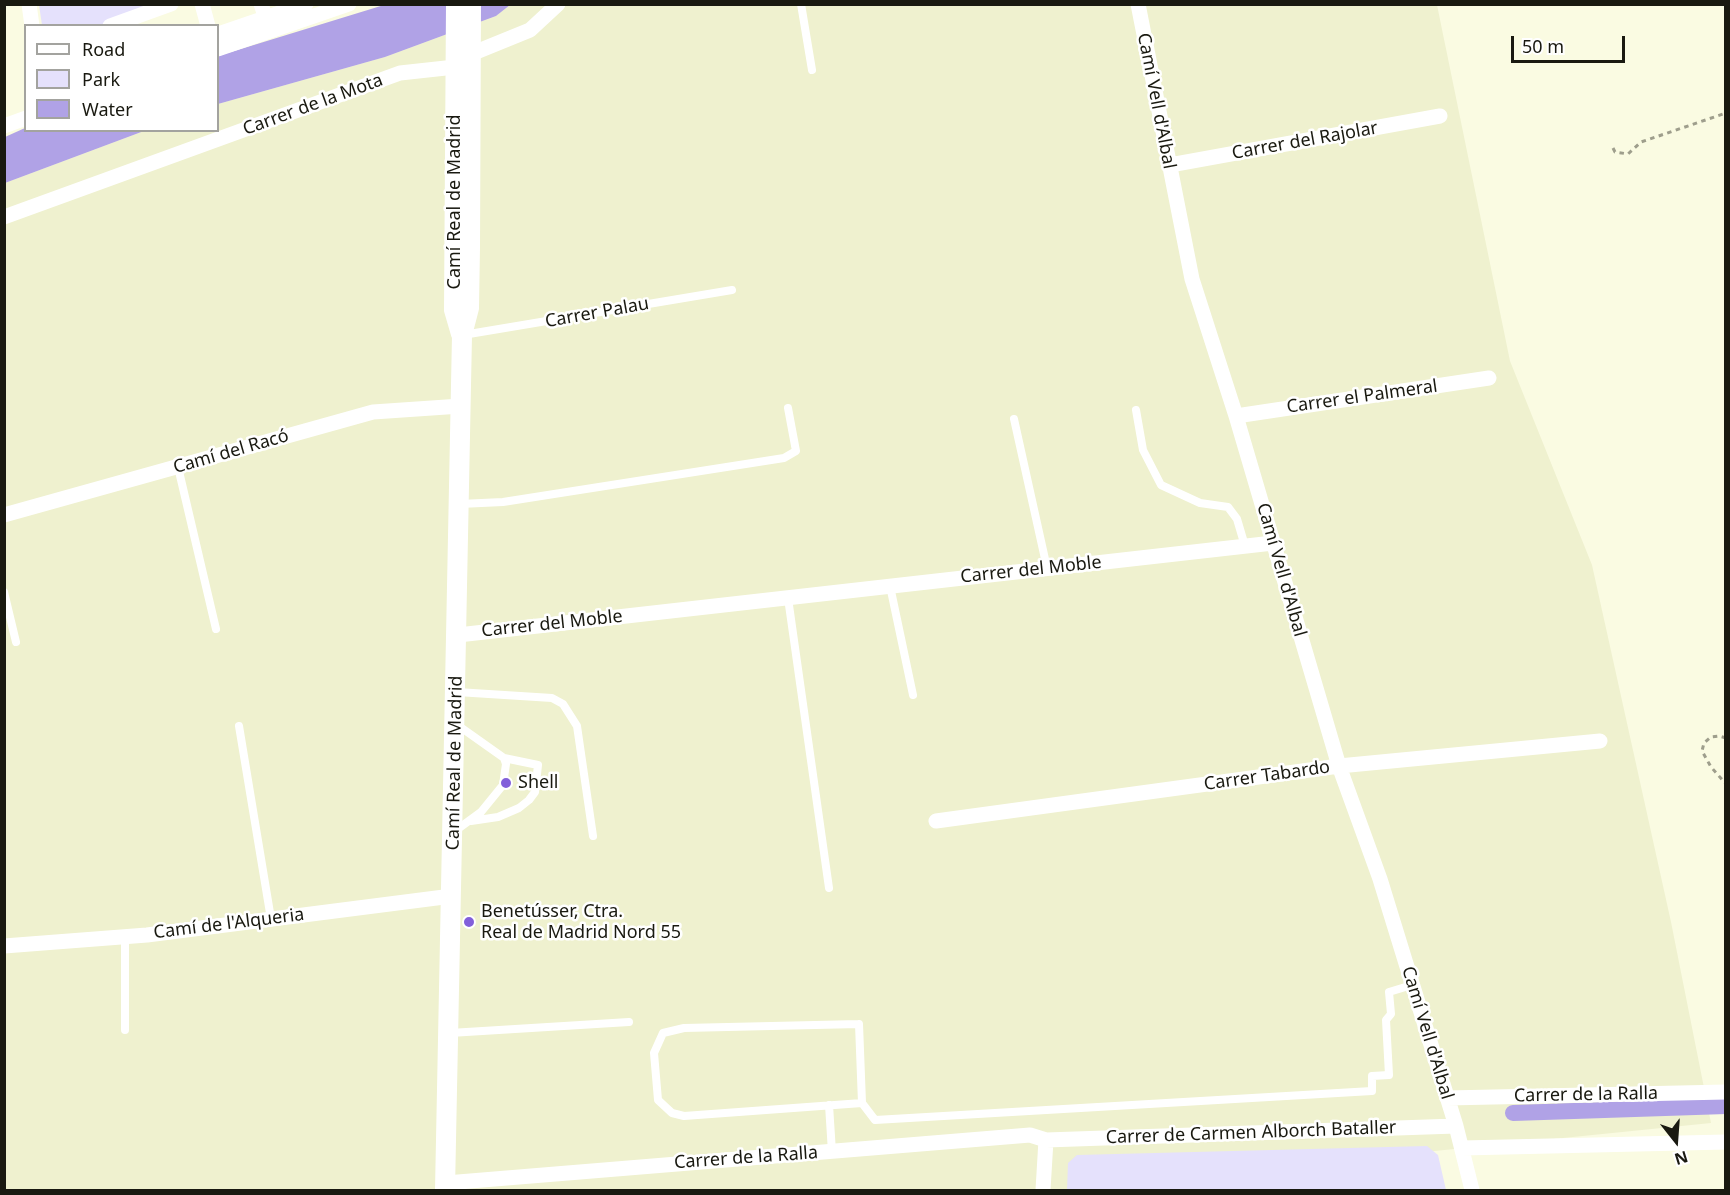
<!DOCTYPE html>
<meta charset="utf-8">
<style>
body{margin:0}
#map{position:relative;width:1730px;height:1195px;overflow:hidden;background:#fafbe2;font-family:"Noto Sans",sans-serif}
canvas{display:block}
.frame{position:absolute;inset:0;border:6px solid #191910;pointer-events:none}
.legend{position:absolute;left:24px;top:24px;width:195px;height:108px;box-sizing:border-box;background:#fff;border:2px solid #a3a39f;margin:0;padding:8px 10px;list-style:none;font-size:18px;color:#191910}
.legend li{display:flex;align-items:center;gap:12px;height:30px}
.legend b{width:30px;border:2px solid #a3a39f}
.north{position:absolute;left:1646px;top:1111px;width:60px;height:60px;-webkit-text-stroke:4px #fff;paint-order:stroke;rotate:163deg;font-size:16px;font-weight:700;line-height:24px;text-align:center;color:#191910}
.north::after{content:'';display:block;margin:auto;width:21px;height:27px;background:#191910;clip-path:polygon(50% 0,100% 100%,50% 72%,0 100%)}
.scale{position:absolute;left:1511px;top:36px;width:114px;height:27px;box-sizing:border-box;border:3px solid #191910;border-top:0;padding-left:8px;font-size:18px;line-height:21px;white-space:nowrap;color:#191910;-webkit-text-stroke:4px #fff;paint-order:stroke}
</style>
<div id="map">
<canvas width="1730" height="1195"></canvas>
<div class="frame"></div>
<ul class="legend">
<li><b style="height:8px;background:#fff"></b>Road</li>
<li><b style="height:16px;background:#e5e1fc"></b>Park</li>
<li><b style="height:16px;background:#b0a2e6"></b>Water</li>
</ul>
<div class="north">N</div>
<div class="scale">50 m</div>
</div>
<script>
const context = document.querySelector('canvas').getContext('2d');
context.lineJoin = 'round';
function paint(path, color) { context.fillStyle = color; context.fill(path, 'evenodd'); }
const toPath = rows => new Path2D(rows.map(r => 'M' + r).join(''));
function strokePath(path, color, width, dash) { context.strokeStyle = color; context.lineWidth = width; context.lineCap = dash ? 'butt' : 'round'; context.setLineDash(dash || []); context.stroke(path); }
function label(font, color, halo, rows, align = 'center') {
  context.font = font + ' "Noto Sans",sans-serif'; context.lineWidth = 5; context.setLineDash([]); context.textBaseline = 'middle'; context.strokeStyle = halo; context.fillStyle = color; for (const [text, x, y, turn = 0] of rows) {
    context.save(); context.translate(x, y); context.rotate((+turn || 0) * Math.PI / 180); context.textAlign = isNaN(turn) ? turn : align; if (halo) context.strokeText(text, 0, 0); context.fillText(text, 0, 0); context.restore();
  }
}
paint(toPath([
 [510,5,1437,5,1510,361,1592,565,1671,922,1711,1123,1109,1184,1109,1190,5,1190,5,183,144,131,218,130,218,104,385,57,496,16]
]), '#eff1cf');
paint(toPath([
 [39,5,162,5,99,26,42,25],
 [1427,1146,1438,1155,1446,1190,1067,1190,1068,1163,1077,1155]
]), '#e5e1fc');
paint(toPath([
 [384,5,510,5,496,16,385,57,218,104,218,56],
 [25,128,26,130,144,131,5,183,5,137]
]), '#b0a2e6');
strokePath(toPath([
 [1513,1113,1726,1106]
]), '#b0a2e6', 16);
strokePath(toPath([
 [1613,148,1615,152,1628,154,1641,142,1726,113],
 [1726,738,1719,736,1711,737,1704,743,1702,751,1711,767,1726,784]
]), '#9e9e8c', 3, [4.5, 4.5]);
strokePath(toPath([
 [801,4,812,70],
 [463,335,732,290],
 [1136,410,1143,450,1161,485,1200,503,1228,507,1237,519,1245,546],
 [1014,419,1047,568],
 [178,467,216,629],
 [460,504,503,502,784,458,796,451,788,408],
 [890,586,913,695],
 [4,592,16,642],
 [788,598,829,888],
 [457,692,552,698,563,704,577,726,593,836],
 [239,726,271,919],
 [471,821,498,817,519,808,529,800,535,792,538,765,504,758],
 [455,831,481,812,503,785,506,764,504,758,456,724],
 [859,1024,862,1103,684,1116,672,1113,658,1100,654,1053,663,1033,684,1028,859,1024],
 [125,1030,125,936],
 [450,1033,629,1022],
 [862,1103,875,1120,1372,1091,1372,1076,1389,1075,1386,1020,1391,1014,1389,992,1412,985],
 [829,1105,832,1152]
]), '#fff', 8);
strokePath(toPath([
 [29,4,32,26],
 [202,4,208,26],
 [261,4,266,19],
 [1138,4,1192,279,1236,416,1339,766,1380,879,1456,1126,1472,1190],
 [110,26,171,4],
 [218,34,306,4],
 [218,49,349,4],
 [462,51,471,54,530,30,558,4],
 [4,126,26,118],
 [1170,165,1440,116],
 [4,217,400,73,455,67,460,76],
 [1236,416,1489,378],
 [4,515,373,412,461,406],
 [458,635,1273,543],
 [936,821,1339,766,1600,741],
 [4,946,147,935,452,896],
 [1447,1098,1726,1092],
 [1462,1148,1726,1142],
 [446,1183,1030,1135,1046,1140,1456,1126],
 [1043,1190,1046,1140]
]), '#fff', 15);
strokePath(toPath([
 [456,4,454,310,461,334],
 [445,1190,462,335,469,308,470,247,471,4]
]), '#fff', 20);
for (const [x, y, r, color] of [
 [506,783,6,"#825fda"],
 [469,922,6,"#825fda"]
]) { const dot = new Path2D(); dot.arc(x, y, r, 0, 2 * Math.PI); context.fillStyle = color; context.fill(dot); strokePath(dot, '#fff', 2); }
label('18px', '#191910', '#fff', [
 ["Camí Vell d'Albal",1156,101,79],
 ["Carrer de la Mota",313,105,-20],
 ["Carrer del Rajolar",1305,141,-10],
 ["Camí Real de Madrid",455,202,-90],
 ["Carrer Palau",597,313,-10],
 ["Carrer el Palmeral",1362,397,-8],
 ["Camí del Racó",231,452,-16],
 ["Carrer del Moble",1031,570,-6],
 ["Camí Vell d'Albal",1281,570,74],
 ["Carrer del Moble",552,624,-6],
 ["Camí Real de Madrid",455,763,-89],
 ["Carrer Tabardo",1267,776,-8],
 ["Camí de l'Alqueria",229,924,-7],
 ["Camí Vell d'Albal",1427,1033,73],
 ["Carrer de la Ralla",1586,1095,-1],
 ["Carrer de Carmen Alborch Bataller",1251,1133,-2],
 ["Carrer de la Ralla",746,1158,-4]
]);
label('18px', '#191910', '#fff', [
 ["Shell",518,783],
 ["Benetússer, Ctra.",481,912],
 ["Real de Madrid Nord 55",481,933]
], 'left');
</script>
